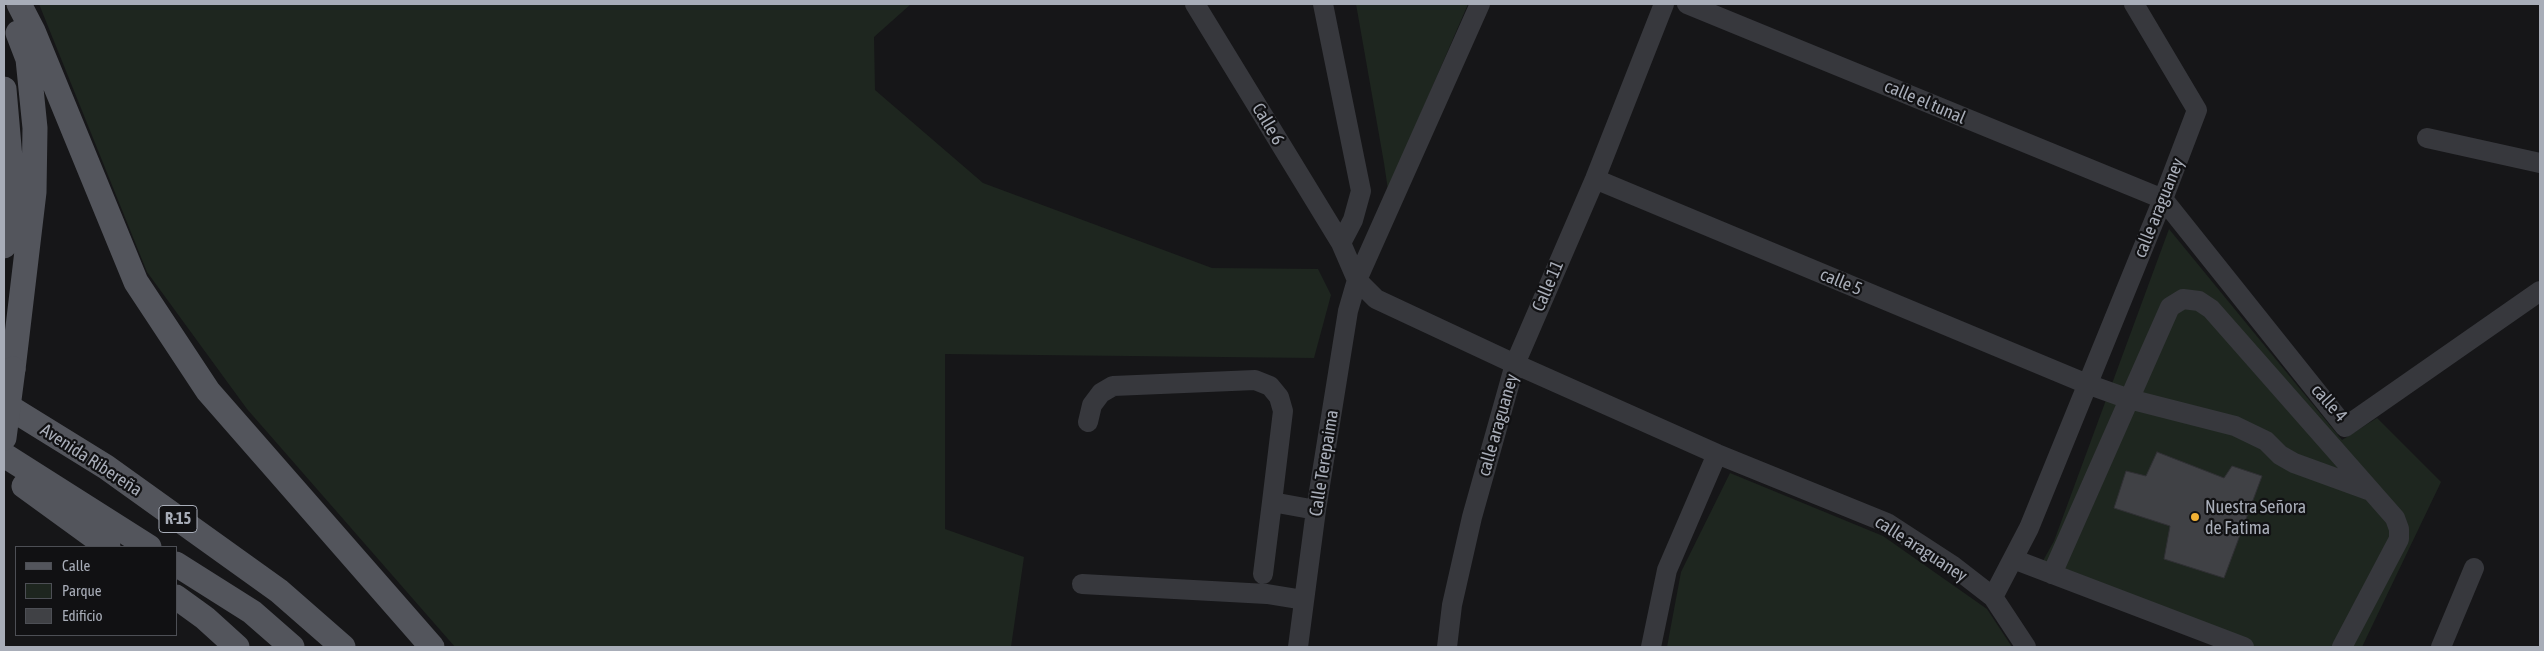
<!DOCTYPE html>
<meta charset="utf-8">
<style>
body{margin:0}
#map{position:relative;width:2544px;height:651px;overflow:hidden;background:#161618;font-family:"Asap Condensed",sans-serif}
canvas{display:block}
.frame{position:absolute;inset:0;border:5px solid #a8adb8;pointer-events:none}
.legend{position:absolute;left:15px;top:546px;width:162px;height:90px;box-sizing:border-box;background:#111113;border:1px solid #4d4f55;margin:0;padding:6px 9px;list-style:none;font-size:15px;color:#a8adb8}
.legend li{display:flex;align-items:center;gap:10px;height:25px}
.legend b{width:25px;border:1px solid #4d4f55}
</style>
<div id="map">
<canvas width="2544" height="651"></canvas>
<div class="frame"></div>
<ul class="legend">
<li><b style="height:6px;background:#53555c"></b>Calle</li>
<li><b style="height:14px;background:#1e261f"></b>Parque</li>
<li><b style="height:14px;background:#404145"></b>Edificio</li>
</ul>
</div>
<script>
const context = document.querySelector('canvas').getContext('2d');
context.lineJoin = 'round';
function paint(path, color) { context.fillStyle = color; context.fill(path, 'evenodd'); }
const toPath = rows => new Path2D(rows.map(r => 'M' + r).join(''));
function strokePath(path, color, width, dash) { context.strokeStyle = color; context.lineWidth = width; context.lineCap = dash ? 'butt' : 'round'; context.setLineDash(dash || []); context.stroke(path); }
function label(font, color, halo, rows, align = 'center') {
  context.font = font + ' "Asap Condensed",sans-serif'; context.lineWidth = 4.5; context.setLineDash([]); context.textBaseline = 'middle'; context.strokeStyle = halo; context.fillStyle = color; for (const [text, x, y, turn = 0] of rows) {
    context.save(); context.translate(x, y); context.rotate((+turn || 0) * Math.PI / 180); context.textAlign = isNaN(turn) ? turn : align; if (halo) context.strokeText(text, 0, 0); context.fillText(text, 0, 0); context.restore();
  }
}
paint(toPath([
 [39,4,911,4,874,37,875,90,983,183,1212,268,1318,269,1331,295,1314,358,945,354,945,529,1024,557,1011,647,455,647,247,409,147,272],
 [1356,4,1468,4,1388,190,1384,163],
 [2169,229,2342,440,2377,418,2441,482,2362,647,2223,647,2034,577,2054,541],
 [1730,473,1883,536,1987,609,2012,647,1667,647,1681,572]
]), '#1e261f');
const building = toPath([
 [2157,452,2224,478,2232,466,2262,476,2224,578,2164,559,2170,526,2114,508,2126,471,2146,476,2157,452]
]);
paint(building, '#404145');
strokePath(building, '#303034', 1);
strokePath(toPath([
 [1195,4,1341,243,1357,280,1376,299,1515,364,1595,179,1664,4],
 [1323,4,1361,191,1353,220,1341,243],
 [1687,4,2163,199,2345,427,2540,291],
 [2427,138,2540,163],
 [1595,179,2087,384,2129,399,2235,426,2266,441,2280,455,2294,463,2371,491],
 [1088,422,1092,405,1101,393,1113,386,1255,380,1270,386,1279,397,1283,411,1272,502,1316,510],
 [2013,559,2244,647],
 [1263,574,1272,502],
 [2052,574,2170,307,2183,299,2199,301,2211,309,2395,518,2399,529,2399,539,2342,647],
 [1082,584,1267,594,1304,600],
 [1993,597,2029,528,2163,199,2197,110,2134,4],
 [1298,647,1316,510,1348,311,1357,280,1480,4],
 [1447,647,1452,605,1472,517,1515,364,1717,454,1887,523,1953,566,1993,597,2026,647],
 [1651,647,1667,570,1717,454],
 [2441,647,2474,568]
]), '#37383d', 20);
strokePath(toPath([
 [19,4,33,31,136,282,208,391,432,647],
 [4,89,12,181,4,246],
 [13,369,34,192,35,128,28,59,18,33],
 [4,404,106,467,279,591,343,647],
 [4,455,149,547],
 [24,486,108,547],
 [176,564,252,612,292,647],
 [176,597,205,618,237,647]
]), '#53555c', 25);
strokePath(toPath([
 [4,438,13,369]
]), '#53555c', 25);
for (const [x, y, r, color] of [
 [2195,517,5,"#f2b134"]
]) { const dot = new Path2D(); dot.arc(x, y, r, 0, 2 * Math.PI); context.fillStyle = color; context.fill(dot); strokePath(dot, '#111113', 2); }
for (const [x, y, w] of [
 [178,519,38]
]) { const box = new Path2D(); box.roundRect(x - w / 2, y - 13.5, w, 27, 4); context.fillStyle = '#111113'; context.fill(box); strokePath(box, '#a8adb8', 1); }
label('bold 16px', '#a8adb8', null, [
 ["R-15",178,519]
]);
label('18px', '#a8adb8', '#111113', [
 ["calle el tunal",1925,102,23],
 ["Calle 6",1268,124,59],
 ["calle araguaney",2159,208,-68],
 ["calle 5",1841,282,22],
 ["Calle 11",1548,286,-67],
 ["calle 4",2329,403,48],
 ["calle araguaney",1498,425,-74],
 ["Avenida Ribereña",91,460,33],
 ["Calle Terepaima",1324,463,-81],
 ["calle araguaney",1921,549,33]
]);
label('18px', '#a8adb8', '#111113', [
 ["Nuestra Señora",2205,507],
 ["de Fatima",2205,528]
], 'left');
</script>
